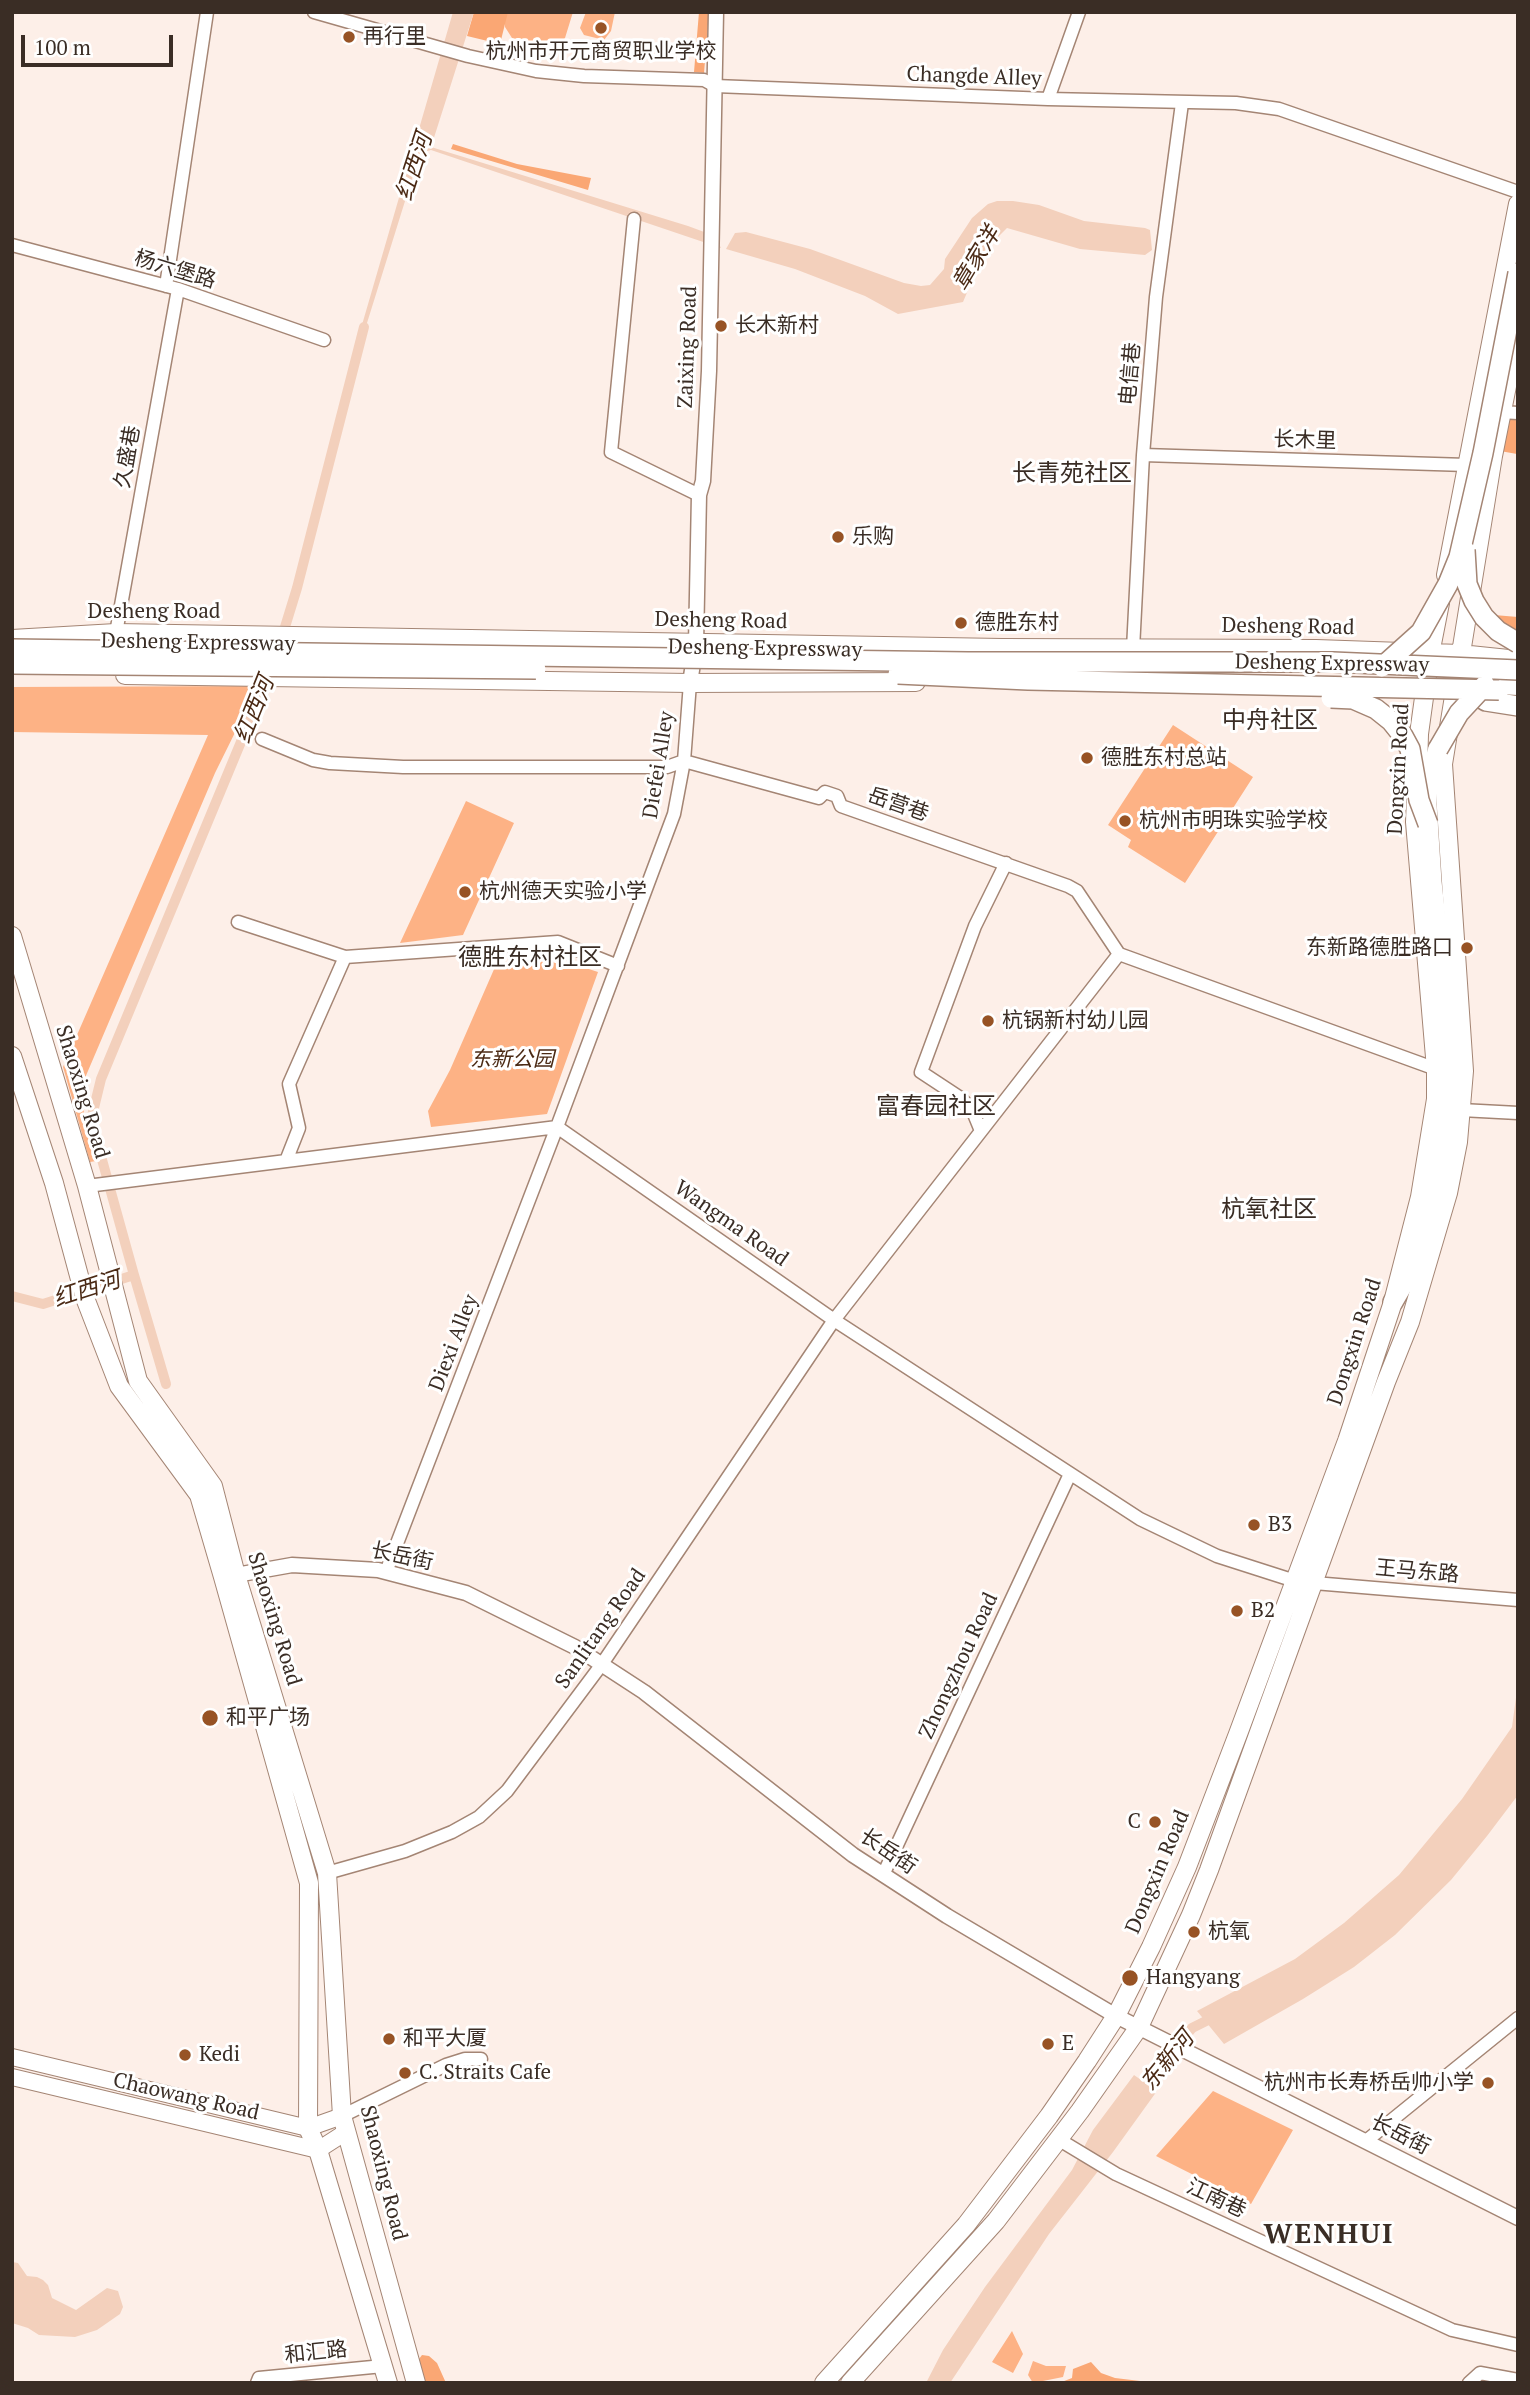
<!DOCTYPE html>
<meta charset="utf-8">
<style>
body{margin:0}
#map{position:relative;width:1530px;height:2395px;overflow:hidden;background:#fdefe8;font-family:"PT Serif",serif}
canvas{display:block}
.frame{position:absolute;inset:0;border:14px solid #3a2d25;pointer-events:none}
.scale{position:absolute;left:21px;top:35px;width:152px;height:32px;box-sizing:border-box;border:4px solid #3a2d25;border-top:0;padding-left:9px;font-size:21px;line-height:24px;white-space:nowrap;color:#3a2d25;-webkit-text-stroke:5px #fff;paint-order:stroke}
</style>
<div id="map">
<canvas width="1530" height="2395"></canvas>
<div class="frame"></div>
<div class="scale">100 m</div>
</div>
<script>
const context = document.querySelector('canvas').getContext('2d');
context.lineJoin = 'round';
function paint(path, color) { context.fillStyle = color; context.fill(path, 'evenodd'); }
const toPath = rows => new Path2D(rows.map(r => 'M' + r).join(''));
function strokePath(path, color, width, dash) { context.strokeStyle = color; context.lineWidth = width; context.lineCap = dash ? 'butt' : 'round'; context.setLineDash(dash || []); context.stroke(path); }
function label(font, color, halo, rows, align = 'center') {
  context.font = font + ' "PT Serif","Noto Sans SC",serif'; context.lineWidth = 6; context.setLineDash([]); context.textBaseline = 'middle'; context.strokeStyle = halo; context.fillStyle = color; for (const [text, x, y, turn = 0] of rows) {
    context.save(); context.translate(x, y); context.rotate((+turn || 0) * Math.PI / 180); context.textAlign = isNaN(turn) ? turn : align; if (halo) context.strokeText(text, 0, 0); context.fillText(text, 0, 0); context.restore();
  }
}
paint(toPath([
 [505,12,573,12,565,38,558,47,546,50,526,47,512,38,505,27],
 [586,12,615,12,611,31,604,40,584,35,580,28],
 [258,686,215,773,79,1092,96,1161,90,1162,63,1067,208,735,12,732,12,687],
 [1173,725,1253,777,1185,883,1128,847,1131,840,1108,825],
 [466,801,514,823,463,935,400,943],
 [555,958,598,972,547,1114,431,1127,428,1111,450,1070,495,967],
 [1213,2091,1293,2130,1251,2204,1156,2156],
 [1012,2331,1023,2354,1013,2373,992,2362],
 [1033,2361,1046,2366,1066,2366,1063,2377,1033,2383,1028,2375]
]), '#fdb285');
paint(toPath([
 [474,12,508,12,500,44,467,36],
 [699,12,709,12,704,73,694,72],
 [453,144,517,164,591,178,588,190,451,149],
 [1508,417,1518,421,1517,454,1500,451],
 [1494,615,1518,617,1518,633,1515,631],
 [422,2355,429,2356,437,2363,446,2383,424,2383,419,2359],
 [1091,2362,1101,2373,1115,2378,1157,2383,1059,2383,1072,2378,1073,2369]
]), '#faa774');
paint(toPath([
 [453,12,474,12,431,147,688,226,715,236,721,248,431,150,420,153,362,339,357,342],
 [997,201,1013,201,1039,205,1084,221,1145,228,1150,230,1152,250,1145,255,1080,249,1007,228,985,250,963,302,898,314,865,296,795,269,726,249,735,233,746,232,810,249,904,283,921,286,930,285,944,269,945,259,972,218,988,204],
 [1518,1683,1518,1795,1487,1836,1451,1880,1395,1935,1354,1967,1303,1999,1224,2044,1197,2011,1295,1959,1344,1923,1399,1875,1462,1799,1512,1727],
 [1134,2075,1157,2091,1113,2152,1049,2234,950,2383,926,2383,943,2350,985,2287,1072,2170,1093,2130],
 [12,2262,18,2263,27,2276,37,2277,43,2280,48,2285,52,2298,76,2310,107,2288,118,2291,123,2307,120,2314,97,2330,75,2337,39,2335,28,2328,12,2323]
]), '#f3d0bc');
strokePath(toPath([
 [281,640,297,588,364,327],
 [134,1275,166,1384],
 [12,1296,43,1304,134,1275,91,1120,101,1079,270,672],
 [1139,2093,1192,2028,1218,2015]
]), '#f3d0bc', 10);
const minor = toPath([
 [314,12,468,56,536,71,584,76,704,80,715,86,1048,99,1236,103,1279,109,1518,192],
 [1048,99,1079,12],
 [634,219,611,452,699,495],
 [12,245,178,289,324,340],
 [166,286,207,12],
 [1501,412,1518,413],
 [1143,455,1467,465],
 [116,633,178,289],
 [1133,649,1143,455,1156,297,1182,103],
 [262,739,313,760,330,763,403,767,667,767,684,761,819,798,825,792,837,796,841,806,1068,886,1077,891,1119,954,1436,1069],
 [238,922,345,957,558,942,618,966],
 [1461,1110,1518,1113],
 [981,1131,974,1114,962,1099,921,1072,975,926,1006,863],
 [286,1161,299,1128,289,1084,345,957],
 [87,1186,557,1127,834,1320,1140,1519,1217,1556,1295,1581],
 [386,1572,557,1127,674,814,684,761,690,683],
 [1314,1583,1518,1600],
 [327,1873,405,1851,452,1832,479,1817,507,1791,602,1664,834,1320,1119,954],
 [883,1875,1070,1474],
 [342,2116,446,2065,465,2059,481,2059],
 [1058,2139,1116,2174,1452,2330,1518,2345],
 [1366,2141,1518,2018],
 [257,2383,259,2378,383,2366],
 [1469,2383,1480,2373,1518,2380]
]);
const tertiary = toPath([
 [690,683,696,644,699,495,703,481,709,371,716,12],
 [236,1575,292,1565,378,1570,466,1593,575,1647,644,1692,853,1855,947,1916,1116,2016,1518,2218]
]);
const secondary = toPath([
 [12,2057,308,2128,342,2116],
 [12,2077,318,2150,346,2132]
]);
const primary = toPath([
 [1446,575,1518,204],
 [12,639,116,633,1002,648,1316,649,1460,654,1518,660],
 [125,675,690,683,916,682],
 [1486,684,1518,686],
 [1418,769,1419,734,1430,654,1440,603],
 [12,936,87,1186,138,1381,213,1486,236,1575,327,1873,342,2116,416,2383],
 [12,1056,54,1183,85,1298,119,1386,199,1495,223,1577,309,1883,308,2128,318,2150,388,2383],
 [824,2383,966,2225,1049,2116,1087,2061,1116,2016,1151,1947,1187,1867,1238,1734,1347,1441,1393,1302,1420,1197,1436,1099,1436,1069,1415,822,1416,797],
 [850,2383,996,2221,1080,2111,1139,2027,1191,1915,1209,1870,1386,1382,1410,1322,1448,1193,1458,1142,1464,1071,1443,764,1493,456,1518,331]
]);
const trunk = toPath([
 [1463,687,1486,701,1518,706],
 [1393,1302,1411,1271,1425,1238,1446,1117,1448,1060,1445,1000,1432,882,1427,804,1427,784,1438,749]
]);
strokePath(minor, '#a48574', 15);
strokePath(tertiary, '#a48574', 17);
strokePath(secondary, '#a48574', 18);
strokePath(primary, '#a48574', 20);
strokePath(trunk, '#a48574', 22);
strokePath(minor, '#fff', 12);
strokePath(tertiary, '#fff', 14);
strokePath(secondary, '#fff', 16);
strokePath(primary, '#fff', 18);
strokePath(trunk, '#fff', 19);
const trunkBridge = toPath([
 [1465,550,1467,584,1474,601,1484,617,1498,631,1518,643],
 [12,649,968,662,1333,662,1518,670],
 [12,664,536,669],
 [1382,667,1421,632,1448,584,1459,557,1483,453,1518,273],
 [898,674,1028,680,1499,690],
 [1331,698,1353,699,1376,709,1391,721,1403,736,1410,749,1419,800,1428,824],
 [1438,749,1459,713,1485,685]
]);
strokePath(trunkBridge, '#a48574', 22, []);
strokePath(trunkBridge, '#fff', 19);
for (const [x, y, r, color] of [
 [601,28,7,"#975325"],
 [349,37,7,"#975325"],
 [721,326,7,"#975325"],
 [838,537,7,"#975325"],
 [961,623,7,"#975325"],
 [1087,758,7,"#975325"],
 [1125,821,7,"#975325"],
 [465,892,7,"#975325"],
 [1467,948,7,"#975325"],
 [988,1021,7,"#975325"],
 [1254,1525,7,"#975325"],
 [1237,1611,7,"#975325"],
 [210,1718,9,"#975325"],
 [1155,1822,7,"#975325"],
 [1194,1932,7,"#975325"],
 [1130,1978,9,"#975325"],
 [389,2039,7,"#975325"],
 [1048,2044,7,"#975325"],
 [185,2055,7,"#975325"],
 [405,2073,7,"#975325"],
 [1488,2083,7,"#975325"]
]) { const dot = new Path2D(); dot.arc(x, y, r, 0, 2 * Math.PI); context.fillStyle = color; context.fill(dot); strokePath(dot, '#fff', 2.5); }
label('21px', '#3a2d25', '#fff', [
 ["再行里",363,37],
 ["杭州市开元商贸职业学校",601,52,"center"],
 ["长木新村",735,326],
 ["乐购",852,537],
 ["德胜东村",975,623],
 ["德胜东村总站",1101,758],
 ["杭州市明珠实验学校",1139,821],
 ["杭州德天实验小学",479,892],
 ["东新路德胜路口",1453,948,"right"],
 ["杭锅新村幼儿园",1002,1021],
 ["B3",1268,1525],
 ["B2",1251,1611],
 ["和平广场",226,1718],
 ["C",1141,1822,"right"],
 ["杭氧",1208,1932],
 ["Hangyang",1146,1978],
 ["和平大厦",403,2039],
 ["E",1062,2044],
 ["Kedi",199,2055],
 ["C. Straits Cafe",419,2073],
 ["杭州市长寿桥岳帅小学",1474,2083,"right"]
], 'left');
label('21px', '#3a2d25', '#fff', [
 ["Changde Alley",974,77,2],
 ["杨六堡路",175,270,17],
 ["Zaixing Road",688,347,-88],
 ["电信巷",1131,374,-85],
 ["长木里",1305,441,2],
 ["久盛巷",128,457,-80],
 ["Desheng Road",154,612],
 ["Desheng Road",721,621,1],
 ["Desheng Road",1288,627,1],
 ["Desheng Expressway",198,643,1],
 ["Desheng Expressway",765,649,1],
 ["Desheng Expressway",1332,664,1],
 ["Diefei Alley",659,765,-81],
 ["Dongxin Road",1399,769,-87],
 ["岳营巷",898,805,19],
 ["Shaoxing Road",82,1092,73],
 ["Wangma Road",731,1224,35],
 ["Dongxin Road",1355,1342,-72],
 ["Diexi Alley",454,1343,-69],
 ["长岳街",402,1557,12],
 ["王马东路",1417,1572,5],
 ["Shaoxing Road",274,1619,73],
 ["Sanlitang Road",601,1629,-55],
 ["Zhongzhou Road",959,1666,-65],
 ["长岳街",888,1852,34],
 ["Dongxin Road",1158,1872,-67],
 ["Chaowang Road",186,2097,13],
 ["长岳街",1400,2135,27],
 ["Shaoxing Road",383,2173,76],
 ["江南巷",1216,2199,25],
 ["和汇路",316,2353,-6]
]);
label('italic 21px', '#4b2a14', '#fff', [
 ["东新公园",512,1060]
]);
label('italic 23px', '#4b2a15', '#fff', [
 ["红西河",415,167,-72],
 ["章家洋",977,259,-59],
 ["红西河",255,710,-68],
 ["红西河",87,1290,-18],
 ["东新河",1168,2061,-51]
]);
label('24px', '#3a2d25', '#fff', [
 ["长青苑社区",1072,474],
 ["中舟社区",1270,721],
 ["德胜东村社区",530,958],
 ["富春园社区",936,1107],
 ["杭氧社区",1269,1210]
]);
context.letterSpacing = '2px';
label('bold 28px', '#3a2d25', '#fff', [
 ["WENHUI",1329,2235]
]);
context.letterSpacing = '0px';
</script>
